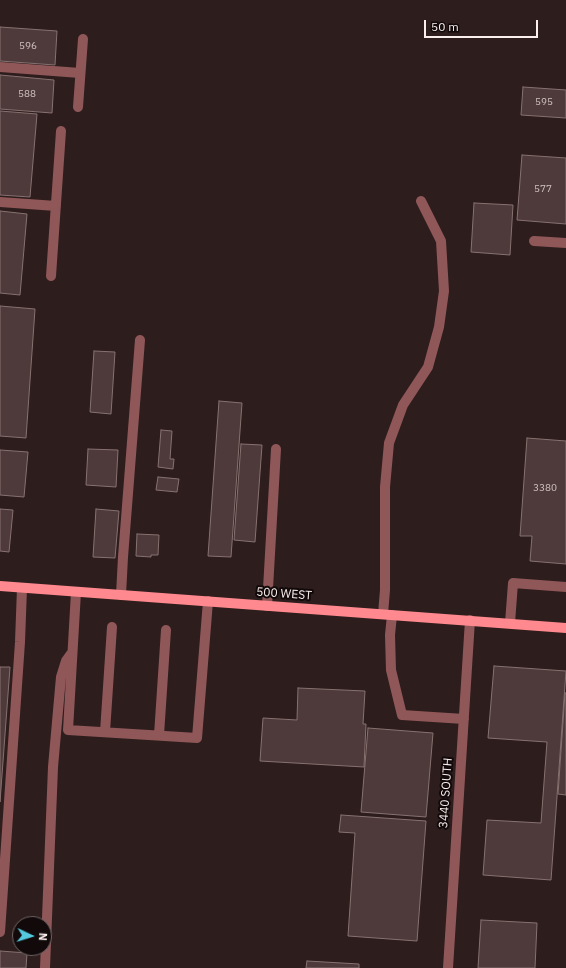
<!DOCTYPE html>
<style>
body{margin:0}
#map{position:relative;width:566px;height:968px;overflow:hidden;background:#2e1d1d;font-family:"IBM Plex Sans",sans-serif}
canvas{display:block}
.north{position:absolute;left:12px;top:916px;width:40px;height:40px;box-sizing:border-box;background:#11090a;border:1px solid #6f6565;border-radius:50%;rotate:94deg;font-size:11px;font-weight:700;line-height:16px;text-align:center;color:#fbefee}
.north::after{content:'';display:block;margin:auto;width:14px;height:18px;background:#55cadf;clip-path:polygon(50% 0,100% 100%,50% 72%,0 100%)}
.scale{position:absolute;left:424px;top:20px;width:114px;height:18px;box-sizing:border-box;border:2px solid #fbefee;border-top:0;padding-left:5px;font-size:12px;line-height:14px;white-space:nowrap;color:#fbefee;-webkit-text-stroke:3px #11090a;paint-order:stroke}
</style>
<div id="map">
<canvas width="566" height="968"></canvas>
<div class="north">N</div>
<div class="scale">50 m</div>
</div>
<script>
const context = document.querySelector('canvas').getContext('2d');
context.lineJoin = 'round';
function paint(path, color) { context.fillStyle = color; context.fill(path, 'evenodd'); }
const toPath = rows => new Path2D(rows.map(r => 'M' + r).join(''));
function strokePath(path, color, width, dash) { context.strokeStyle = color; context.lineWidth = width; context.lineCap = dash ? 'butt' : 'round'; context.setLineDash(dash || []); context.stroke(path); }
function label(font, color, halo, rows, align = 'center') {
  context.font = font + ' "IBM Plex Sans",sans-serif'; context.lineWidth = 4; context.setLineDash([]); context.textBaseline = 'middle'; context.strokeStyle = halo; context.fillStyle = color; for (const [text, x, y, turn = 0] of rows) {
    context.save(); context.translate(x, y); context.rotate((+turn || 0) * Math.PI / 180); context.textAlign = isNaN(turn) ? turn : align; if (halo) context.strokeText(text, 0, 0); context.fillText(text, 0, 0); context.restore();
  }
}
const building = toPath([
 [0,27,57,31,55,65,0,61,0,27],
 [0,75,54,80,52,113,0,109,0,75],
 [523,87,566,90,566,118,521,115,523,87],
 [0,111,37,114,30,197,0,195,0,111],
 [522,155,566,158,566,224,517,220,522,155],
 [474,203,513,205,510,255,471,252,474,203],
 [0,211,27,214,20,295,0,293,0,211],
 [0,306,35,309,26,438,0,436,0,306],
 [94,351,115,352,111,414,90,412,94,351],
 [219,401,242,403,231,557,208,556,219,401],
 [161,430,172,431,170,459,174,459,173,469,158,467,161,430],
 [527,438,566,441,566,564,530,561,532,536,520,536,527,438],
 [241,444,262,445,255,542,234,540,241,444],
 [88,449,118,450,116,487,86,485,88,449],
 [0,450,28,452,24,497,0,495,0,450],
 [158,477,179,479,177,492,156,490,158,477],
 [0,509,13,510,9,552,0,551,0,509],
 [96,509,119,511,115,558,93,557,96,509],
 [137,534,159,535,158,555,151,555,151,557,136,556,137,534],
 [494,666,566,671,551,880,483,875,487,820,541,823,547,742,488,738,494,666],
 [0,667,10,667,0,802,0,667],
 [298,688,365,691,363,724,366,724,364,767,260,761,263,718,297,720,298,688],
 [565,693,566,693,566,795,558,794,565,693],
 [368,728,433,733,426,817,361,812,368,728],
 [341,815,426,821,417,941,348,936,355,833,339,832,341,815],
 [481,920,537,923,535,968,478,968,481,920],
 [0,951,27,953,26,968,0,968,0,951],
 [307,961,359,964,359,968,306,968,307,961]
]);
paint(building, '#4e3a3a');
strokePath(building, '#877171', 1);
strokePath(toPath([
 [0,67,80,73],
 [78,107,83,39],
 [0,202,56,206],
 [534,241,566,243],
 [51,276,61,131],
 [76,592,68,730,197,738,208,601],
 [121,595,123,557,140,340],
 [267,606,276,449],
 [383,614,385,590,385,487,389,443,403,405,428,367,439,327,444,291,441,241,421,201],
 [392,615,390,635,391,670,402,715,464,719],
 [510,623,513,583,566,587],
 [105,732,112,627],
 [159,735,166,630],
 [0,932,20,642,22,588],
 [45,968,53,767,61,677,66,661,71,654],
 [448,968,470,620]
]), '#905759', 10);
strokePath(toPath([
 [0,586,566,628]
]), '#ff898e', 10);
label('10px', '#d0c2c1', null, [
 ["596",28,46],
 ["588",27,94],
 ["595",544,102],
 ["577",543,189],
 ["3380",545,488]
]);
label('12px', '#fbefee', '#11090a', [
 ["500 WEST",284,594,4],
 ["3440 SOUTH",446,793,-86]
]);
</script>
